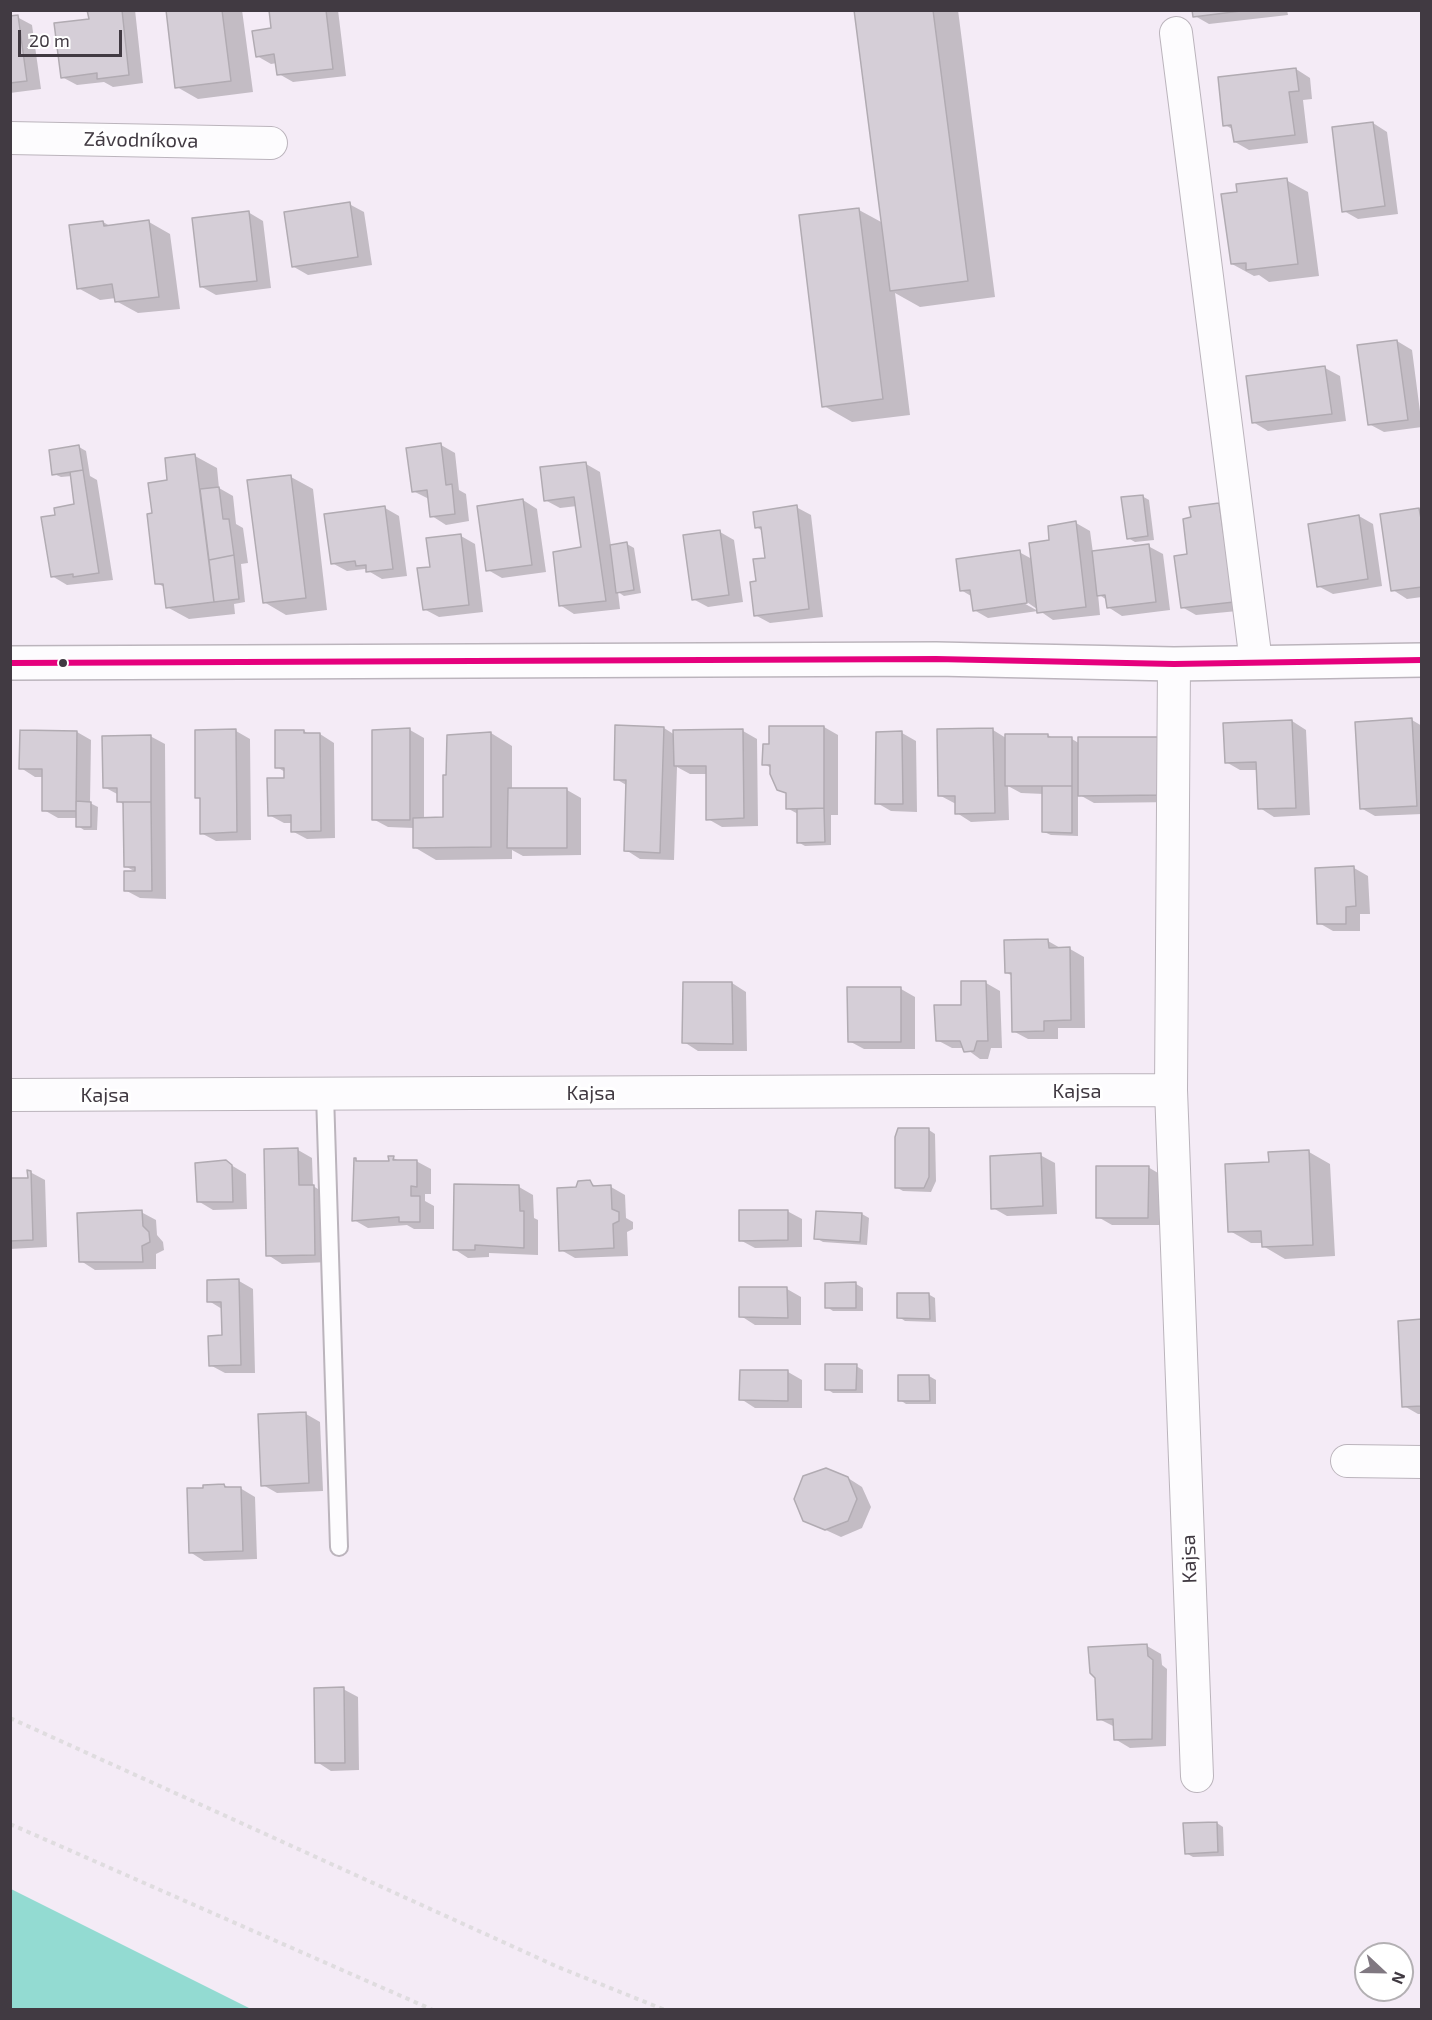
<!DOCTYPE html>
<meta charset="utf-8">
<style>
body{margin:0}
#map{position:relative;width:1432px;height:2020px;overflow:hidden;background:#f4ebf6;font-family:"Exo 2",sans-serif}
canvas{display:block}
.frame{position:absolute;inset:0;border:12px solid #413a42;pointer-events:none}
.north{position:absolute;left:1354px;top:1942px;width:60px;height:60px;box-sizing:border-box;background:#fff;border:2px solid #b3b0b3;border-radius:50%;rotate:112deg;font-size:16px;font-weight:700;line-height:24px;text-align:center;color:#413a42}
.north::after{content:'';display:block;margin:auto;width:21px;height:27px;background:#807881;clip-path:polygon(50% 0,100% 100%,50% 72%,0 100%)}
.scale{position:absolute;left:18px;top:30px;width:104px;height:27px;box-sizing:border-box;border:3px solid #413a42;border-top:0;padding-left:8px;font-size:18px;line-height:21px;white-space:nowrap;color:#413a42;-webkit-text-stroke:4px #fff;paint-order:stroke}
</style>
<div id="map">
<canvas width="1432" height="2020"></canvas>
<div class="frame"></div>
<div class="north">N</div>
<div class="scale">20 m</div>
</div>
<script>
const context = document.querySelector('canvas').getContext('2d');
context.lineJoin = 'round';
function paint(path, color) { context.fillStyle = color; context.fill(path, 'evenodd'); }
const toPath = rows => new Path2D(rows.map(r => 'M' + r).join(''));
function strokePath(path, color, width, dash) { context.strokeStyle = color; context.lineWidth = width; context.lineCap = dash ? 'butt' : 'round'; context.setLineDash(dash || []); context.stroke(path); }
function label(font, color, halo, rows, align = 'center') {
  context.font = font + ' "Exo 2",sans-serif'; context.lineWidth = 6; context.setLineDash([]); context.textBaseline = 'middle'; context.strokeStyle = halo; context.fillStyle = color; for (const [text, x, y, turn = 0] of rows) {
    context.save(); context.translate(x, y); context.rotate((+turn || 0) * Math.PI / 180); context.textAlign = isNaN(turn) ? turn : align; if (halo) context.strokeText(text, 0, 0); context.fillText(text, 0, 0); context.restore();
  }
}
paint(toPath([
 [10,1889,11,1889,251,2009,11,2009]
]), '#93dbd2');
paint(toPath([
 [89,10,135,10,143,83,113,87,104,82,77,85,62,77,90,20],
 [167,10,242,10,253,92,198,99,177,87],
 [271,10,338,10,346,76,293,82,279,74,277,63,271,64,257,56,273,29],
 [855,10,958,10,995,297,920,307,895,293,910,415,852,422,824,406,859,210,883,223],
 [1194,10,1287,10,1288,15,1209,24,1195,16],
 [17,17,32,25,41,89,10,93,10,18],
 [1296,69,1310,78,1312,99,1303,100,1308,143,1249,150,1235,142,1234,130,1225,125],
 [1373,123,1387,132,1398,214,1358,219,1344,211],
 [1286,180,1308,192,1319,276,1269,282,1259,275,1254,276,1232,264,1238,193],
 [349,204,364,212,372,265,308,275,294,267],
 [248,212,263,221,271,288,216,295,202,287],
 [103,222,110,226,149,222,170,234,180,309,138,313,116,301,116,298,100,300,78,288],
 [1397,341,1412,350,1422,427,1384,432,1369,424],
 [1325,368,1340,376,1346,421,1268,431,1253,422],
 [441,445,455,453,459,490,466,494,469,521,446,525,432,516,429,499,413,491],
 [79,447,86,451,90,476,97,480,113,580,67,585,52,576,57,516,76,506,72,476,61,477,54,474],
 [195,456,217,468,219,488,233,496,236,524,243,528,248,563,241,564,245,602,234,604,235,614,189,619,167,607,164,587,157,583,153,514,169,481],
 [586,464,600,472,611,546,627,544,634,548,641,593,624,596,618,592,620,609,574,614,560,605,583,548,577,506,560,508,545,500],
 [291,477,313,489,327,610,286,615,264,602],
 [1142,496,1149,500,1154,540,1135,542,1128,538],
 [523,500,537,509,546,572,502,578,488,570],
 [1218,504,1233,513,1248,610,1196,615,1182,607,1193,519],
 [796,507,811,515,823,617,770,623,755,615,758,582,766,560,763,531,756,527],
 [385,508,399,516,407,576,382,579,365,569,347,571,332,563],
 [1419,510,1422,511,1422,597,1407,599,1393,590],
 [1359,516,1373,524,1382,586,1333,594,1318,586],
 [1076,523,1090,531,1093,553,1148,546,1163,554,1170,610,1122,616,1108,607,1107,600,1098,594,1100,615,1053,620,1021,598,1020,601,1038,611,988,618,974,610,971,596,961,590,1019,552,1032,559,1051,541],
 [720,532,734,540,743,602,708,607,693,599],
 [461,536,475,544,483,612,439,617,424,609],
 [1412,720,1422,726,1422,814,1375,816,1361,808],
 [1292,721,1306,730,1310,815,1274,817,1260,808,1258,770,1240,770,1226,762],
 [771,727,824,727,838,735,838,815,831,815,831,845,805,846,798,842,798,814,787,808,788,794,778,789,771,768,764,764,771,746],
 [664,728,675,735,743,731,757,739,758,826,722,827,708,819,707,774,690,774,677,767,674,860,640,859,626,850,628,786,616,779],
 [410,730,424,738,424,819,444,819,447,776,491,733,512,746,512,789,567,790,581,798,581,855,523,856,512,850,512,859,436,860,414,847,414,828,388,827,373,819],
 [993,730,1006,738,1006,735,1048,735,1054,739,1072,739,1176,802,1094,803,1078,794,1078,836,1051,835,1044,832,1044,794,1021,793,1008,786,1009,820,971,822,957,813,956,804,939,795],
 [21,731,77,732,91,740,90,803,98,807,97,830,84,830,78,826,78,818,58,818,44,810,44,777,35,777,21,768],
 [236,731,250,739,251,840,216,841,201,833,201,800,197,797],
 [277,731,304,731,310,735,320,734,334,743,335,838,307,839,292,831,293,823,284,823,269,815,285,779,285,772,277,767],
 [902,733,916,741,917,812,891,811,877,803],
 [150,736,165,744,166,899,140,898,125,890,136,872,125,866,125,805,118,801,119,795,104,787],
 [1354,868,1368,876,1370,914,1360,914,1360,931,1333,931,1319,923],
 [1048,941,1062,949,1070,949,1084,957,1085,1028,1058,1028,1058,1039,1028,1039,1013,1031,1012,976,1006,972],
 [732,983,746,992,747,1051,698,1051,684,1042],
 [986,983,1000,991,1002,1048,991,1048,988,1059,980,1059,965,1048,952,1048,937,1040,963,1007],
 [901,989,915,997,915,1049,864,1049,849,1041],
 [929,1130,935,1134,936,1181,931,1192,903,1191,896,1187],
 [298,1150,312,1158,313,1186,328,1195,329,1262,282,1264,268,1255],
 [1309,1152,1330,1164,1335,1256,1285,1259,1263,1246,1263,1243,1251,1243,1230,1231,1270,1164],
 [1040,1155,1055,1163,1057,1214,1007,1216,993,1208],
 [393,1158,400,1161,416,1161,431,1169,431,1194,425,1194,425,1201,434,1206,434,1229,414,1229,407,1225,368,1228,354,1220],
 [226,1162,246,1174,247,1209,213,1210,198,1201],
 [1148,1167,1163,1176,1162,1225,1112,1225,1098,1217],
 [30,1172,45,1180,47,1247,10,1249,10,1178,14,1180,29,1180],
 [589,1182,599,1188,611,1187,625,1195,626,1218,633,1222,633,1229,627,1232,628,1256,575,1258,561,1250,577,1189],
 [519,1187,533,1195,534,1218,538,1220,538,1255,489,1253,489,1257,468,1258,454,1249],
 [787,1211,802,1219,802,1247,755,1248,740,1240],
 [141,1212,156,1220,157,1235,163,1242,164,1250,156,1254,156,1269,95,1270,81,1261],
 [817,1212,862,1214,869,1218,867,1245,823,1242,816,1238],
 [239,1281,253,1289,255,1373,225,1373,210,1365,223,1337,222,1309,209,1301],
 [856,1284,863,1288,863,1311,833,1311,827,1307],
 [787,1289,801,1297,801,1325,755,1325,741,1316],
 [928,1294,935,1298,936,1322,905,1321,899,1317],
 [1422,1321,1422,1414,1418,1414,1404,1406],
 [856,1366,863,1370,863,1393,833,1393,827,1389],
 [788,1372,802,1380,802,1408,755,1408,741,1399],
 [929,1376,936,1380,936,1404,906,1404,900,1400],
 [306,1414,320,1422,323,1491,277,1493,263,1485],
 [848,1478,862,1487,871,1507,862,1528,841,1537,804,1520],
 [224,1485,230,1489,240,1488,255,1497,257,1559,204,1561,190,1552,205,1489],
 [1147,1646,1161,1654,1162,1665,1167,1669,1166,1746,1130,1748,1115,1739,1115,1727,1099,1719],
 [343,1689,358,1697,359,1770,331,1771,317,1762],
 [1217,1823,1223,1827,1224,1856,1193,1857,1186,1853]
]), '#0003');
const building = toPath([
 [87,10,122,10,129,75,97,79,97,73,61,78,54,23,89,19,87,10],
 [166,10,222,10,231,81,175,88,166,10],
 [269,10,326,10,333,69,277,75,274,54,256,57,252,31,271,28,269,10],
 [854,10,933,10,968,281,890,291,854,10],
 [1192,10,1249,10,1193,17,1192,10],
 [18,15,27,81,10,83,10,16,18,15],
 [1296,68,1299,91,1289,92,1295,135,1234,142,1231,125,1223,126,1218,77,1296,68],
 [1373,122,1385,206,1342,212,1332,127,1373,122],
 [1287,178,1298,264,1246,270,1246,263,1231,264,1221,194,1237,192,1236,184,1287,178],
 [350,202,358,257,292,267,284,212,350,202],
 [859,208,883,399,822,407,799,215,859,208],
 [249,211,257,281,200,287,192,218,249,211],
 [149,220,159,297,115,302,112,284,77,289,69,225,103,221,104,226,149,220],
 [1397,340,1408,420,1368,425,1357,345,1397,340],
 [1325,366,1332,414,1252,423,1246,376,1325,366],
 [441,443,446,485,452,484,455,514,430,517,427,490,412,492,406,448,441,443],
 [79,445,83,470,52,475,49,450,79,445],
 [195,454,214,602,166,608,163,584,155,584,147,514,152,513,148,483,167,480,165,458,195,454],
 [586,462,606,601,559,606,553,552,581,547,574,497,544,501,540,467,586,462],
 [83,470,99,573,73,577,73,574,51,577,41,517,55,515,54,508,74,504,70,472,83,470],
 [291,475,306,598,263,603,247,480,291,475],
 [219,487,223,519,229,519,234,555,209,560,200,489,219,487],
 [1143,495,1148,536,1127,539,1121,497,1143,495],
 [523,499,532,565,486,571,477,506,523,499],
 [1219,503,1234,602,1181,608,1174,556,1187,554,1183,519,1191,517,1189,507,1219,503],
 [797,505,809,609,754,616,750,582,756,581,753,559,765,558,761,527,755,528,753,512,797,505],
 [385,506,393,569,366,572,366,565,356,566,355,561,331,564,324,514,385,506],
 [1419,508,1422,524,1422,587,1391,591,1380,514,1419,508],
 [1359,515,1368,579,1317,587,1308,524,1359,515],
 [1076,521,1086,607,1037,613,1029,543,1049,540,1048,526,1076,521],
 [720,530,729,595,692,600,683,535,720,530],
 [461,534,469,605,423,610,417,568,430,567,426,538,461,534],
 [627,542,634,590,616,593,610,545,627,542],
 [1149,544,1156,602,1107,608,1105,595,1097,596,1092,551,1149,544],
 [1020,550,1027,603,973,611,970,590,960,591,956,559,1020,550],
 [234,555,239,599,214,602,209,560,234,555],
 [1412,718,1417,806,1360,809,1355,722,1412,718],
 [1292,720,1296,808,1258,809,1256,762,1225,763,1223,723,1292,720],
 [615,725,664,727,660,853,624,851,626,780,614,780,615,725],
 [769,726,824,726,824,808,786,809,786,793,777,790,770,774,770,765,762,765,763,744,769,744,769,726],
 [410,728,410,820,372,820,372,730,410,728],
 [993,728,995,813,955,814,955,796,938,796,937,729,993,728],
 [236,729,237,832,200,834,200,798,195,798,195,730,236,729],
 [743,729,744,818,706,820,706,766,674,766,673,730,743,729],
 [20,730,77,731,76,811,42,811,42,769,19,769,20,730],
 [275,730,304,730,304,733,320,733,321,831,291,832,291,815,268,816,267,778,284,778,284,768,275,768,275,730],
 [902,731,903,804,875,804,876,732,902,731],
 [491,732,491,847,413,848,413,818,443,817,443,775,446,775,447,735,491,732],
 [1005,734,1048,734,1048,737,1072,737,1072,786,1005,786,1005,734],
 [151,735,151,802,117,802,117,788,103,788,102,736,151,735],
 [1078,737,1161,737,1162,795,1078,796,1078,737],
 [1042,786,1072,786,1072,833,1042,832,1042,786],
 [508,788,567,788,567,848,507,848,508,788],
 [76,801,91,802,91,827,76,827,76,801],
 [123,802,151,802,152,891,124,891,124,871,135,871,135,867,124,867,123,802],
 [824,808,825,842,797,843,797,809,824,808],
 [1354,866,1356,906,1346,907,1346,924,1317,924,1315,868,1354,866],
 [1048,939,1049,948,1070,947,1071,1020,1044,1021,1044,1031,1012,1032,1011,973,1005,973,1004,940,1048,939],
 [961,981,986,981,988,1041,977,1041,974,1051,964,1052,960,1041,936,1041,934,1005,961,1005,961,981],
 [683,982,732,982,733,1044,682,1043,683,982],
 [847,987,901,987,901,1042,848,1042,847,987],
 [898,1128,929,1128,929,1177,924,1188,895,1188,895,1137,898,1128],
 [298,1148,299,1185,314,1185,315,1255,266,1256,264,1149,298,1148],
 [1309,1150,1313,1245,1262,1247,1261,1231,1228,1232,1225,1164,1269,1162,1268,1152,1309,1150],
 [1041,1153,1043,1206,991,1209,990,1156,1041,1153],
 [388,1156,394,1156,393,1160,417,1160,417,1187,411,1186,411,1196,420,1196,420,1222,399,1222,399,1217,352,1221,354,1158,356,1158,356,1161,389,1161,388,1156],
 [226,1160,232,1165,233,1202,197,1202,195,1163,226,1160],
 [1096,1166,1149,1166,1148,1218,1096,1218,1096,1166],
 [27,1170,31,1171,33,1240,10,1241,10,1178,28,1178,27,1170],
 [590,1180,593,1186,611,1185,612,1209,619,1212,619,1221,613,1224,614,1248,559,1251,557,1188,576,1187,578,1181,590,1180],
 [454,1184,519,1185,520,1211,524,1211,524,1248,475,1245,475,1250,453,1250,454,1184],
 [142,1210,143,1226,149,1232,150,1242,142,1246,143,1262,79,1262,77,1213,142,1210],
 [739,1210,788,1210,788,1240,739,1241,739,1210],
 [816,1211,862,1213,860,1242,814,1239,816,1211],
 [239,1279,241,1365,209,1366,208,1336,222,1335,221,1302,207,1302,207,1280,239,1279],
 [856,1282,856,1308,825,1308,825,1283,856,1282],
 [739,1287,787,1287,788,1318,739,1317,739,1287],
 [897,1293,929,1293,930,1319,897,1318,897,1293],
 [1422,1319,1422,1406,1402,1407,1398,1321,1422,1319],
 [825,1364,857,1364,856,1390,825,1390,825,1364],
 [740,1370,788,1370,788,1401,739,1400,740,1370],
 [898,1375,929,1375,930,1401,898,1401,898,1375],
 [306,1412,309,1483,261,1486,258,1414,306,1412],
 [826,1468,848,1477,857,1499,848,1521,825,1530,803,1521,794,1499,803,1476,826,1468],
 [224,1484,225,1487,241,1487,243,1551,189,1553,187,1488,203,1488,203,1485,224,1484],
 [1147,1644,1148,1656,1153,1660,1152,1739,1114,1740,1113,1719,1097,1720,1095,1678,1090,1673,1088,1647,1147,1644],
 [344,1687,345,1763,315,1763,314,1688,344,1687],
 [1217,1822,1218,1852,1185,1854,1183,1823,1217,1822]
]);
paint(building, '#d5ced7');
strokePath(building, '#b1abb2', 1.5);
const service = toPath([
 [325,1094,339,1547]
]);
const minor = toPath([
 [1176,33,1256,662],
 [10,138,271,143],
 [1174,664,1171,1090,1197,1776],
 [10,1095,1171,1090],
 [1347,1461,1422,1462]
]);
const tertiary = toPath([
 [10,663,936,659,1174,664,1422,660]
]);
strokePath(service, '#bbb4bc', 20);
strokePath(minor, '#bbb4bc', 34);
strokePath(tertiary, '#bbb4bc', 36);
strokePath(toPath([
 [10,1718,558,1967,665,2010],
 [10,1824,433,2010]
]), '#dfdcdf', 4, [4.5, 4.5]);
strokePath(service, '#fdfcfe', 16);
strokePath(minor, '#fdfcfe', 32);
strokePath(tertiary, '#fdfcfe', 33);
strokePath(toPath([
 [10,663,936,659,1174,664,1422,660]
]), '#e5007d', 6);
for (const [x, y, r, color] of [
 [63,663,5,"#413a42"]
]) { const dot = new Path2D(); dot.arc(x, y, r, 0, 2 * Math.PI); context.fillStyle = color; context.fill(dot); strokePath(dot, '#fff', 2); }
label('20px', '#413a42', '#fff', [
 ["Závodníkova",141,140,1],
 ["Kajsa",1077,1091],
 ["Kajsa",591,1093],
 ["Kajsa",105,1095],
 ["Kajsa",1189,1559,-92]
]);
</script>
